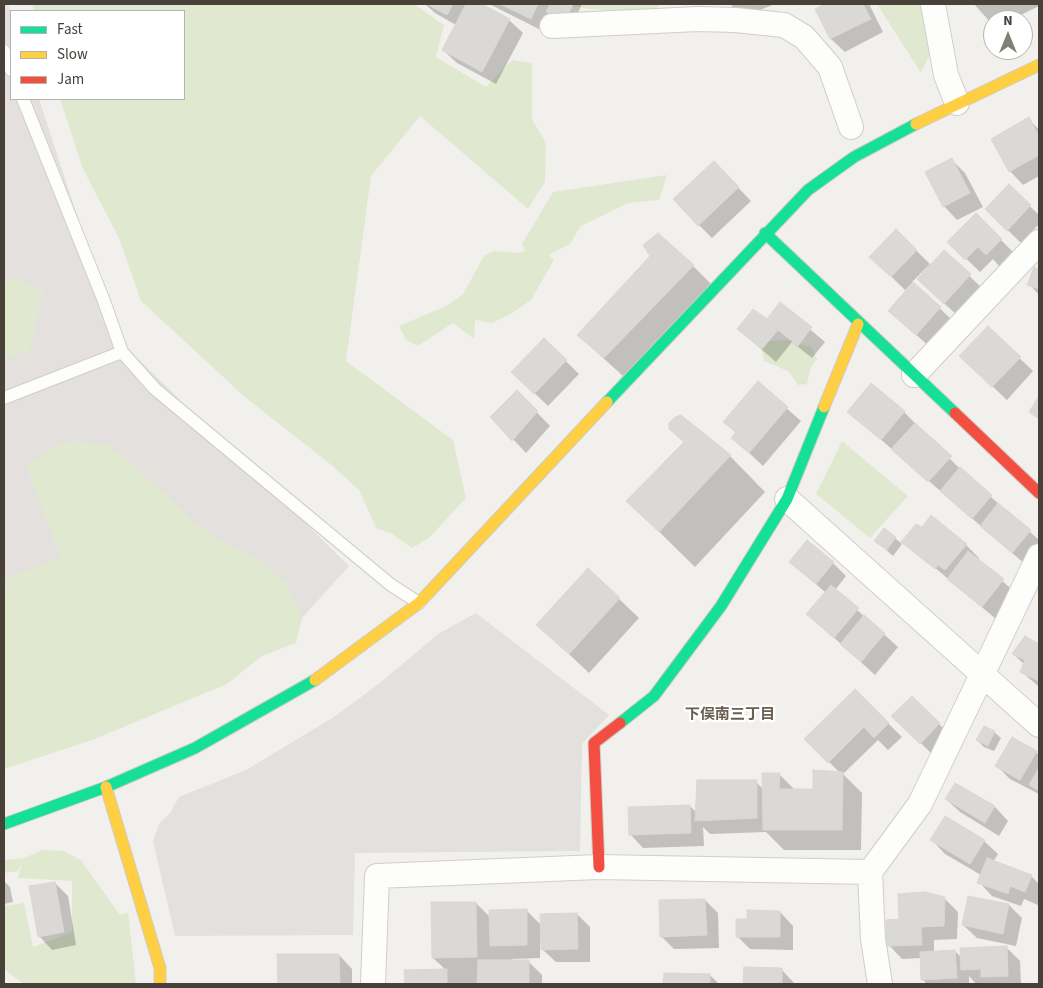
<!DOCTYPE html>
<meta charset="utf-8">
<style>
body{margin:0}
#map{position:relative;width:1043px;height:988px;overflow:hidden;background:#f2f0ed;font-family:"Source Sans 3",sans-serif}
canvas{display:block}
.frame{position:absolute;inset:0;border:5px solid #474139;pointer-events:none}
.legend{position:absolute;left:10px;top:10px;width:175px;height:90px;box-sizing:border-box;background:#fff;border:1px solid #b5b3b0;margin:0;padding:6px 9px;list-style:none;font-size:15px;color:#474139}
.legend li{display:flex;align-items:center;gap:10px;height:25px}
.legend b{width:25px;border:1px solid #b5b3b0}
.north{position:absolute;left:983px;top:10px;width:50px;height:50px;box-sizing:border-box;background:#fff;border:1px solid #b5b3b0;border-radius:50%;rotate:0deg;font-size:14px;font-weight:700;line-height:20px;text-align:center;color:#474139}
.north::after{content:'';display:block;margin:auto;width:18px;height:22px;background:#837e78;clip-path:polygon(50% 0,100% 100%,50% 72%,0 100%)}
</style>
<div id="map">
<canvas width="1043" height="988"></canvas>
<div class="frame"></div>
<ul class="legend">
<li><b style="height:6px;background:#16e098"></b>Fast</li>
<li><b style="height:6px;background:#ffcf43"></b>Slow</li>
<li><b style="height:6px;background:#f24e42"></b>Jam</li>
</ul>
<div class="north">N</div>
</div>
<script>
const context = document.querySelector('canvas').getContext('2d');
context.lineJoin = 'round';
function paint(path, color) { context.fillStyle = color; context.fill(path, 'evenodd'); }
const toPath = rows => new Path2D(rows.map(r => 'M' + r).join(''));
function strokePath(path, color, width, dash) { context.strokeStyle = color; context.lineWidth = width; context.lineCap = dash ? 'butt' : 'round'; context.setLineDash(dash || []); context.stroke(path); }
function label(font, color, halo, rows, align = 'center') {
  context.font = font + ' "Source Sans 3","Noto Sans JP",sans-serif'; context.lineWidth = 4.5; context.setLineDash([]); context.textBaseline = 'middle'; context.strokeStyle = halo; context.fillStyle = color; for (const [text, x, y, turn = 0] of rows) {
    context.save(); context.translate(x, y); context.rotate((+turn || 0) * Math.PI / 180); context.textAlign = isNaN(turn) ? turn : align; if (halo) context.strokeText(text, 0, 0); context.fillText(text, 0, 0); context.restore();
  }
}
paint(toPath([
 [4,4,8,4,11,13,11,99,39,99,117,338,349,566,302,618,4,759]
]), '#e3e0dd');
paint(toPath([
 [32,4,414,4,444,25,436,57,486,87,512,60,532,63,532,119,546,143,545,182,528,209,420,116,371,176,346,361,453,440,466,498,429,538,412,548,392,534,376,528,359,490,329,463,246,398,141,301,119,238,83,169,60,99,184,99,184,11,34,11],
 [562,4,662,4,650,13,588,9],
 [877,4,921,4,930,54,921,73],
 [667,175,659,200,628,203,581,226,570,244,549,255,554,260,531,300,511,314,492,323,475,320,474,339,453,323,418,346,406,340,399,326,448,305,463,294,484,256,494,251,518,253,525,251,522,244,553,192],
 [16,278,43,291,30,350,4,360,4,280],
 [791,340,812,348,817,359,811,367,807,384,798,385,788,371,764,361,760,341],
 [75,441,106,444,125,458,201,527,219,540,264,563,286,583,302,618,296,643,262,656,227,684,92,740,4,769,4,579,61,558,26,465,60,444],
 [842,441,908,496,870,538,816,494],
 [43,850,63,851,81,860,120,915,128,912,136,984,24,984,4,969,4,906,24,903,33,947,72,932,72,881,18,878,22,862,18,871,4,873,4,860,24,858]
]), '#e0e9cf');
paint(toPath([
 [476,613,609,715,582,744,580,851,355,853,353,935,175,936,153,841,159,824,170,813,179,797,246,770,334,717,380,683,438,634]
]), '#e3e1de');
paint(toPath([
 [425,4,479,4,509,20,523,33,496,84,457,63,443,50,456,25,435,13],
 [489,4,582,4,572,26,545,32],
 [730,4,775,4,743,17],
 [828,4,869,4,883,32,845,52,831,39,817,9],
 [974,4,1039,4,1039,6,1011,20,993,20,993,25],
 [1029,119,1039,130,1039,176,1023,185,1010,171,992,139],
 [952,160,965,173,983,207,957,220,944,206],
 [727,176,751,201,712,238,699,225],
 [1009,186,1039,215,1039,224,1021,243,986,209],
 [976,215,1014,253,1000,267,993,259,980,272,949,242],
 [896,231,930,264,912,282,953,321,930,347,889,311,913,284,912,283,905,290,871,257],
 [944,252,983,289,958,316,932,292],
 [652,256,693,266,712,285,624,377,578,335],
 [1035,269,1039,271,1039,295,1029,284],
 [780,304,825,342,812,358,792,342,776,362,738,329,767,321],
 [988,328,1033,371,1007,400,974,369],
 [544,340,579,374,548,406,526,385],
 [758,383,801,421,763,466,733,438,737,434,725,422],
 [517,392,550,426,526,453,492,417],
 [849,412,904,412,963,472,1039,540,1039,549,1026,565],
 [730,456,765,492,695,567,628,501],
 [885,530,902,544,893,556,876,541],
 [903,541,966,545,979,558,978,560,1016,593,996,619],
 [791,562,833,563,846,576,835,590,898,647,875,675,808,614,826,593],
 [619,599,639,618,589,673,538,625],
 [1025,637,1039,645,1039,687,1021,671,1025,665,1013,654],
 [855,691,902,737,888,750,878,740,843,774,862,793,861,850,784,850,766,832,710,834,703,827,704,846,643,848,630,834,690,806,697,813,756,782,764,790,779,774,795,790,814,791,840,773,806,739],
 [912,697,952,737,934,756,893,716],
 [994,732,1001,738,994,751,984,747,977,740],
 [1036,752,1039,755,1039,794,1010,779,997,766],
 [955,784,995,807,1008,821,999,836,960,812,946,799],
 [932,840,984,841,998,854,993,862,1031,876,1039,884,1038,905,1024,899,1021,906,992,896,979,882,981,875,945,854],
 [4,881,10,887,13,902,4,904],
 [55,883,68,896,76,945,52,950,39,936],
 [944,898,958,912,957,939,934,940,934,952,955,951,962,958,1007,948,1020,961,1021,984,975,983,969,976,969,984,927,984,922,979,921,958,902,959,889,945,900,921],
 [705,900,718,913,719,948,674,949,661,936],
 [476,903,491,918,526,910,542,926,577,914,590,927,590,962,556,962,542,949,542,939,540,939,540,958,511,959,512,961,529,962,542,975,542,984,406,984,406,971,446,970,433,958],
 [1009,905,1022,918,1016,946,977,938,963,925],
 [780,912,793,926,793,950,750,949,737,936],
 [339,955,352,969,352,984,279,984,278,956],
 [745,968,782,970,795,984,744,984],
 [665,975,710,975,719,984,665,984]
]), '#0003');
const building = toPath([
 [427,4,453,4,447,15,427,4],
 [466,4,482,4,510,19,482,72,442,50,466,4],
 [500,4,538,4,531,19,500,4],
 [550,4,573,4,565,21,546,12,550,4],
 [825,4,863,4,871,19,830,39,815,9,825,4],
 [1029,117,1039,136,1039,155,1009,172,991,139,1029,117],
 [952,158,970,193,943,207,925,172,952,158],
 [714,161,739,187,698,226,673,199,714,161],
 [1009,184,1031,205,1007,231,985,209,1009,184],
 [976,213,1002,239,986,255,978,247,965,260,947,242,976,213],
 [896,229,917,250,891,277,869,257,896,229],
 [658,233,694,265,604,358,577,335,650,256,643,245,658,233],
 [944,250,971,274,944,304,917,279,944,250],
 [1034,267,1039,269,1039,289,1027,285,1034,267],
 [913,282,941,307,916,335,888,311,913,282],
 [780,302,812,327,798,346,778,330,762,349,737,329,753,309,767,319,780,302],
 [988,326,1021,357,992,387,959,356,988,326],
 [544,338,567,360,534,394,511,372,544,338],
 [758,381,788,407,749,453,731,438,736,432,723,422,758,381],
 [871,383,905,411,881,440,847,412,871,383],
 [517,390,538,411,512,441,490,417,517,390],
 [1039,396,1039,419,1029,412,1039,396],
 [681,415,731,455,659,532,626,501,684,442,669,429,669,423,675,417,681,415],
 [915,423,952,456,928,482,891,449,915,423],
 [960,467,992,495,972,519,940,491,960,467],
 [998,503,1031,530,1012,553,980,526,998,503],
 [931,515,967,544,945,570,938,565,935,569,901,542,916,524,922,527,931,515],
 [884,528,896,537,887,550,874,541,884,528],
 [807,540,834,562,816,584,789,562,807,540],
 [968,551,1004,579,982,607,947,579,968,551],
 [588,568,620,598,569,654,536,625,588,568],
 [831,585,859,608,834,638,806,614,831,585],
 [864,615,885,633,861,662,840,644,864,615],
 [1025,636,1039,644,1039,681,1020,672,1025,660,1012,654,1025,636],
 [855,689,889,723,874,738,864,727,828,763,804,739,855,689],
 [912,696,940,723,920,744,891,716,912,696],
 [984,726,995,731,988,746,976,740,984,726],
 [1012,737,1037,751,1020,780,995,766,1012,737],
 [1039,767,1039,791,1029,785,1039,767],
 [813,770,843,772,842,830,763,830,762,773,780,773,779,789,813,789,813,770],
 [697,780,757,780,757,818,695,821,697,780],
 [955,783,995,806,985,823,945,799,955,783],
 [690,805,691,833,629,835,628,807,690,805],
 [945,816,985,840,970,864,930,840,945,816],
 [987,858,1032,875,1025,892,1010,886,1008,894,977,883,987,858],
 [55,882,64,932,38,937,29,886,55,882],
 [925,892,945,897,944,926,921,927,922,945,887,946,886,920,899,919,898,894,925,892],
 [968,896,1009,904,1003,934,962,925,968,896],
 [705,899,707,935,660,937,659,900,705,899],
 [431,902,476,902,477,957,432,958,431,902],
 [527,909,527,945,490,946,489,910,527,909],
 [747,910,780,911,780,937,736,937,736,919,747,919,747,910],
 [577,913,578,949,541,950,540,914,577,913],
 [1007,946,1008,976,981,977,981,969,961,970,960,948,1007,946],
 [955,950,957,978,921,980,920,952,955,950],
 [277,954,339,954,340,984,278,984,277,954],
 [478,960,529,960,529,984,477,984,478,960],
 [744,967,782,968,782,984,743,984,744,967],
 [447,969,447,984,405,984,404,970,447,969],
 [664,973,710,974,710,984,663,984,664,973]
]);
paint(building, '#dbd9d5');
strokePath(building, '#dad7d3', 1);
const lane = toPath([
 [4,51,11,70],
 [23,99,104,301,122,352,155,389,391,585,419,603],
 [4,398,122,352]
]);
const street = toPath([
 [933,4,946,75,957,103],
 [552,26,698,19,735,20,784,25,804,37,830,67,851,127],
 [914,375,1039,242],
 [787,499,1039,725],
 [373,984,377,876,599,867,870,872],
 [880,984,873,939,870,872,920,804,1039,556]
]);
const fast = toPath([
 [765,233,955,413],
 [607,402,808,190,854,157,916,124],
 [620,723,654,696,721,606,787,499,824,407],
 [4,824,106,787,195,748,315,680]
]);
const slow = toPath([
 [916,124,1039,65],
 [824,407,858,324],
 [315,680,419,603,607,402],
 [106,787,160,968,160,984]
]);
const jam = toPath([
 [955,413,1039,493],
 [599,867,594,743,620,723]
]);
strokePath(lane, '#d0cecb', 14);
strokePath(street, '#d0cecb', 26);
strokePath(fast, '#d0ccc4', 13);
strokePath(slow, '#d0ccc4', 13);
strokePath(jam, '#d0ccc4', 13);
strokePath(lane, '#fdfdfc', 12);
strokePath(street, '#fdfdfc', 24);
strokePath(fast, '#16e098', 11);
strokePath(slow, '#ffcf43', 11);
strokePath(jam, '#f24e42', 11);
label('bold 15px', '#695f51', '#fff', [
 ["下俣南三丁目",730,716]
]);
</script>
